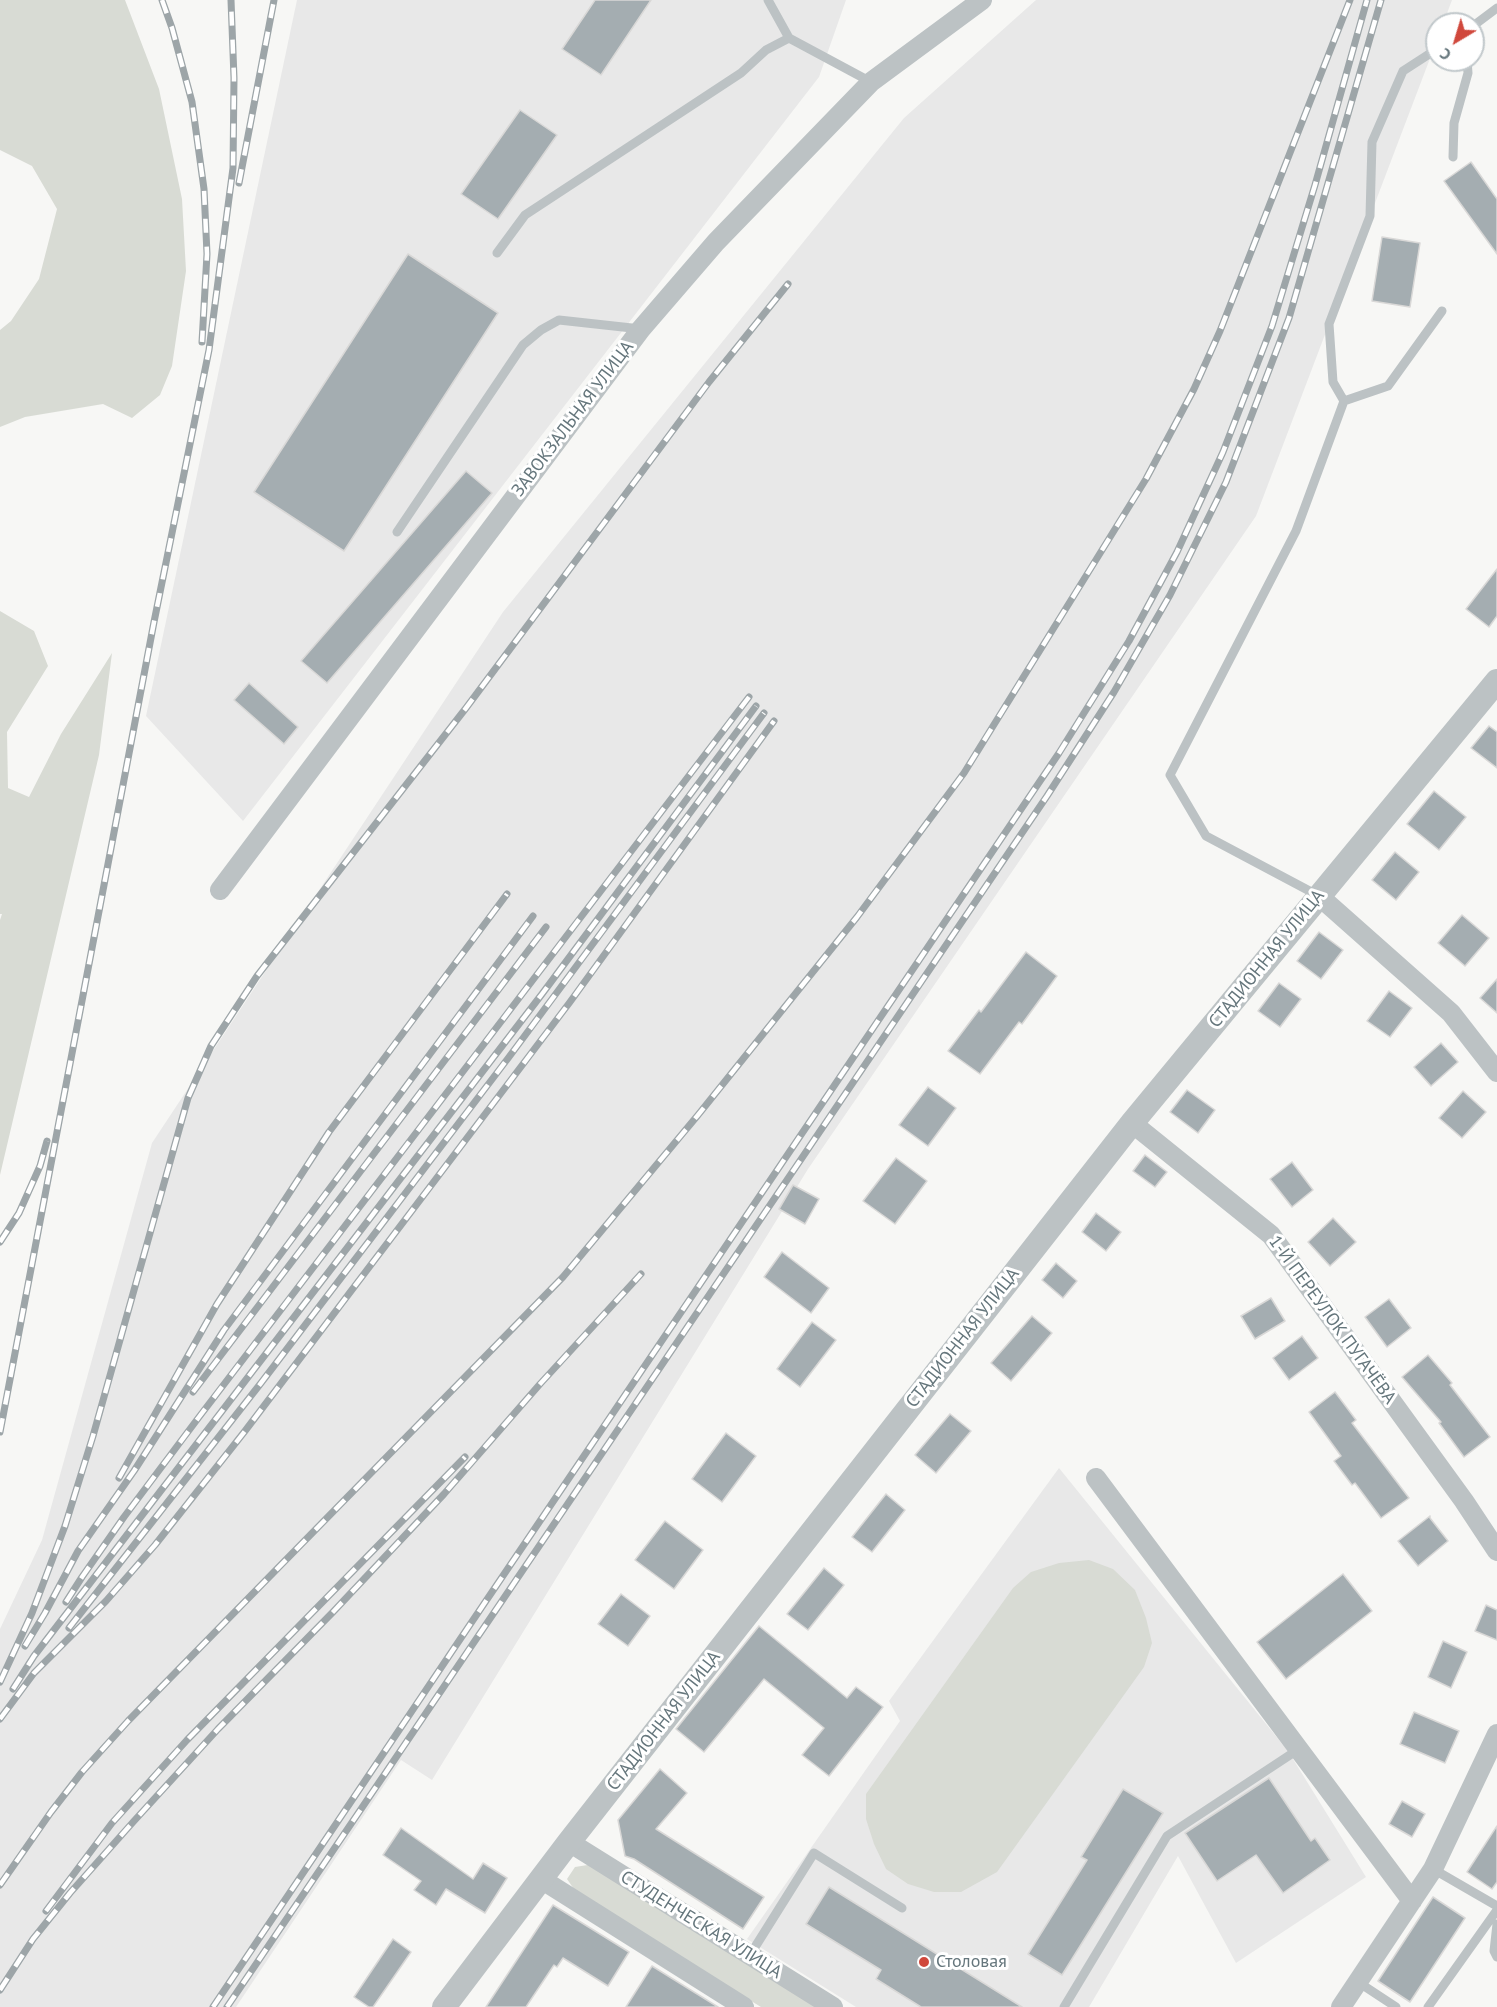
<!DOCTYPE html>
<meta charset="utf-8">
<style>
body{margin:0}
#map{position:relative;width:1497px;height:2007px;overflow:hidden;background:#f7f7f5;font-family:"PT Sans",sans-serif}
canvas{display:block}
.north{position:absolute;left:1425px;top:12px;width:60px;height:60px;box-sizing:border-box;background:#fff;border:2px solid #c1c8cb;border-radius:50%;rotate:218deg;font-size:16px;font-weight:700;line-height:24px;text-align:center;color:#65767c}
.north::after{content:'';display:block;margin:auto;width:21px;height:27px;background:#d0483c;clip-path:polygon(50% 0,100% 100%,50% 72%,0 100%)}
</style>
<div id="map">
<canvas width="1497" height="2007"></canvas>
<div class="north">С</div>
</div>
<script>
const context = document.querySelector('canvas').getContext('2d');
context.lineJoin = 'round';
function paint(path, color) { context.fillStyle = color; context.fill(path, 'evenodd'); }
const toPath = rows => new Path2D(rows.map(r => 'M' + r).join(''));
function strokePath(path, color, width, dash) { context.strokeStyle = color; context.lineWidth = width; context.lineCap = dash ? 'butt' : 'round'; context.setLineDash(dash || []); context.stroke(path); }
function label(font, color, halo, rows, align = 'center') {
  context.font = font + ' "PT Sans",sans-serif'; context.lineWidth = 6; context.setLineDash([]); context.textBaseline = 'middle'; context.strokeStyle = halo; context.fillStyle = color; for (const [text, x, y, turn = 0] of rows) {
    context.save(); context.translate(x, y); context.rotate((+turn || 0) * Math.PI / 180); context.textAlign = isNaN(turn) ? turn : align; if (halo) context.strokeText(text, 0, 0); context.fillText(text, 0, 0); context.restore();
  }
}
paint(toPath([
 [297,0,846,0,819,77,243,821,146,716],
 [1036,0,1452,0,1443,24,1437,24,1437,40,1256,516,808,1169,432,1780,401,1760,236,2007,0,2007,0,1629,42,1540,152,1143,503,612,904,118],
 [1059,1468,1288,1751,1366,1877,1236,1963,1178,1856,1089,2007,856,2007,747,1939,900,1721,889,1701]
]), '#e8e8e8');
paint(toPath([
 [0,0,125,0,159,89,182,199,186,271,172,366,160,395,132,418,103,404,25,417,0,427,0,330,11,321,39,279,57,209,32,166,0,150],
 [0,611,34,631,48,666,7,732,8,788,29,797,61,734,112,653,99,755,0,1175,0,920,2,914,0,914],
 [1089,1560,1113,1569,1135,1590,1146,1618,1152,1643,1144,1667,997,1872,961,1892,934,1892,908,1884,886,1869,874,1844,866,1819,866,1794,1013,1588,1031,1572,1059,1563],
 [594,1864,824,2007,761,2007,578,1895,567,1879,575,1867]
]), '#d8dbd4');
const building = toPath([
 [595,0,651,0,601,75,562,49,595,0],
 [520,110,557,135,498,219,461,194,520,110],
 [1471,162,1497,199,1497,254,1444,181,1471,162],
 [1382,237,1420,243,1410,307,1372,301,1382,237],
 [408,254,498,313,344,551,254,492,408,254],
 [466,471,492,493,327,683,301,661,466,471],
 [1497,569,1497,616,1489,627,1466,609,1497,569],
 [249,683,298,727,284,744,234,700,249,683],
 [1489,726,1497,732,1497,768,1471,748,1489,726],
 [1434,791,1466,817,1439,850,1407,824,1434,791],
 [1395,852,1419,872,1396,900,1372,880,1395,852],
 [1462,915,1489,938,1465,966,1438,943,1462,915],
 [1319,932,1343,950,1321,979,1297,961,1319,932],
 [1026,952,1057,976,1022,1024,1019,1022,980,1074,948,1051,979,1010,981,1012,1026,952],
 [1497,979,1497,1013,1480,998,1497,979],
 [1279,983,1301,999,1280,1027,1258,1011,1279,983],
 [1389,991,1412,1008,1390,1037,1367,1021,1389,991],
 [1441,1043,1458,1062,1431,1086,1414,1067,1441,1043],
 [928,1087,956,1108,928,1146,899,1125,928,1087],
 [1187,1090,1215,1110,1198,1133,1170,1112,1187,1090],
 [1463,1091,1486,1112,1462,1138,1439,1118,1463,1091],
 [1145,1155,1167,1172,1155,1187,1133,1171,1145,1155],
 [896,1158,927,1181,895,1224,863,1201,896,1158],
 [1292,1162,1313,1190,1292,1207,1270,1179,1292,1162],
 [793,1185,819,1199,805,1224,779,1209,793,1185],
 [1096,1213,1121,1232,1106,1251,1082,1232,1096,1213],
 [1333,1218,1356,1242,1330,1266,1308,1242,1333,1218],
 [782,1252,829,1288,811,1313,764,1277,782,1252],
 [1056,1263,1077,1281,1063,1298,1042,1280,1056,1263],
 [1271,1298,1285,1321,1255,1339,1241,1316,1271,1298],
 [1389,1299,1411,1328,1387,1347,1365,1317,1389,1299],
 [1032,1316,1052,1333,1011,1381,991,1363,1032,1316],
 [812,1322,836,1340,800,1387,777,1369,812,1322],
 [1302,1336,1318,1358,1289,1380,1273,1358,1302,1336],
 [1428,1355,1452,1383,1450,1385,1490,1437,1464,1457,1439,1423,1441,1422,1402,1377,1428,1355],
 [1335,1392,1356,1420,1352,1423,1409,1498,1381,1518,1355,1483,1352,1485,1334,1461,1341,1456,1309,1412,1335,1392],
 [950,1414,971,1431,936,1473,915,1455,950,1414],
 [726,1433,756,1456,722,1502,692,1479,726,1433],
 [886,1494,905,1510,872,1552,852,1537,886,1494],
 [1430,1516,1430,1518,1448,1541,1418,1566,1398,1541,1430,1516],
 [665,1521,703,1550,674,1589,635,1560,665,1521],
 [824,1568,844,1585,808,1630,787,1614,824,1568],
 [1343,1574,1372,1611,1286,1679,1257,1642,1343,1574],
 [621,1594,650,1616,628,1646,598,1624,621,1594],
 [1486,1605,1497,1610,1497,1640,1475,1631,1486,1605],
 [759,1626,847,1698,856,1687,883,1707,829,1776,802,1755,824,1728,764,1679,704,1752,676,1729,759,1626],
 [1443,1641,1467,1652,1451,1688,1428,1677,1443,1641],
 [1414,1712,1459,1731,1445,1763,1400,1744,1414,1712],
 [660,1769,687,1793,656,1829,764,1897,743,1929,634,1859,625,1856,618,1820,660,1769],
 [1269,1778,1311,1841,1315,1838,1330,1860,1283,1893,1256,1855,1217,1881,1185,1833,1269,1778],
 [1123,1789,1163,1813,1062,1975,1028,1954,1087,1860,1081,1857,1123,1789],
 [1402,1801,1425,1814,1412,1837,1389,1824,1402,1801],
 [1497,1826,1497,1882,1492,1889,1467,1872,1497,1826],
 [401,1828,473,1879,483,1863,507,1878,485,1913,446,1889,436,1905,414,1890,421,1881,383,1855,401,1828],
 [829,1887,1022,2007,921,2007,876,1979,881,1970,806,1924,829,1887],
 [1433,1897,1465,1918,1410,2002,1378,1981,1433,1897],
 [553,1905,629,1952,608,1986,563,1958,557,1967,554,1965,526,2007,486,2007,553,1905],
 [393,1939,411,1952,373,2007,369,2007,354,1997,393,1939],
 [652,1966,718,2007,626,2007,652,1966]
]);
paint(building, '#a4adb1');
strokePath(building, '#d9d8d7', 1.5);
strokePath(toPath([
 [768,0,789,38],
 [1473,26,1497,8],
 [1437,49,1403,71,1372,142,1370,216,1329,324,1333,382,1344,401,1388,386,1442,311],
 [1453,157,1454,123,1468,73,1467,60],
 [497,253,525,215,741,73,766,50,789,38,871,82],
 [397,532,523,345,541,330,559,320,641,329],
 [1319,896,1206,836,1170,775,1296,531,1344,401],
 [1433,1869,1497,1906],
 [1497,1924,1494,1951,1497,1957],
 [750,1955,814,1853,902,1908],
 [1358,1982,1396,2007],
 [1064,2007,1167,1836,1299,1749],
 [1428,2007,1497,1910]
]), '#bcc2c4', 9);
strokePath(toPath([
 [220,890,641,329,716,242,871,82,982,0],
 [1319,896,1451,1013,1497,1072],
 [1132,1123,1271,1235,1464,1501,1497,1551],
 [1096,1478,1412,1901],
 [569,1842,833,2007],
 [541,1879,744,2007],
 [1341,2007,1433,1869,1497,1734]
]), '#bcc2c4', 20);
strokePath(toPath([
 [444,2007,569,1842,1132,1123,1497,681]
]), '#bcc2c4', 24);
const rail = toPath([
 [162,0,172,28,192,102,204,189,207,254,202,342],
 [239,183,274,0],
 [0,1242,19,1213,40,1166,47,1141],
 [193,1392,546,927],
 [0,1432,154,622,209,350,233,168,234,78,231,0],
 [119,1478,217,1304,329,1132,507,894],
 [66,1602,82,1577,124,1517,199,1417,749,697],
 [69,1628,261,1383,509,1057,764,713],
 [25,1646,45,1613,78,1551,134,1471,224,1330,533,916],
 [0,1682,32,1613,65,1526,93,1436,188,1098,211,1046,257,976,466,708,709,382,788,284],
 [13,1689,34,1656,542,994,756,706],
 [0,1719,34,1673,106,1601,155,1545,245,1431,570,1002,774,721],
 [0,1885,51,1812,82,1772,128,1721,563,1277,698,1115,857,917,964,773,1146,479,1194,389,1220,331,1350,0],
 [46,1911,112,1823,187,1740,465,1457],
 [0,1990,33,1939,70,1893,134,1821,218,1729,333,1612,444,1494,540,1384,641,1274],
 [213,2007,467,1629,1059,753,1129,641,1177,552,1223,452,1272,326,1315,185,1367,0],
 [227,2007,1047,796,1114,692,1170,595,1226,482,1289,318,1381,0]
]);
strokePath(rail, '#9da5a8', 7);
strokePath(rail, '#fff', 4.5, [14]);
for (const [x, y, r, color] of [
 [924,1962,6,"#d0483c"]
]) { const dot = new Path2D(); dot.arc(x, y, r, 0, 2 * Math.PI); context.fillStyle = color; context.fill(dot); strokePath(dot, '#fff', 2); }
label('18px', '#65767c', '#fff', [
 ["ЗАВОКЗАЛЬНАЯ УЛИЦА",573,419,-53],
 ["СТАДИОННАЯ УЛИЦА",1267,959,-51],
 ["1-Й ПЕРЕУЛОК ПУГАЧЁВА",1332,1320,54],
 ["СТАДИОННАЯ УЛИЦА",963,1338,-52],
 ["СТАДИОННАЯ УЛИЦА",664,1721,-52],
 ["СТУДЕНЧЕСКАЯ УЛИЦА",701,1925,32]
]);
label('18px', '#65767c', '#fff', [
 ["Столовая",936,1962]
], 'left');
</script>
